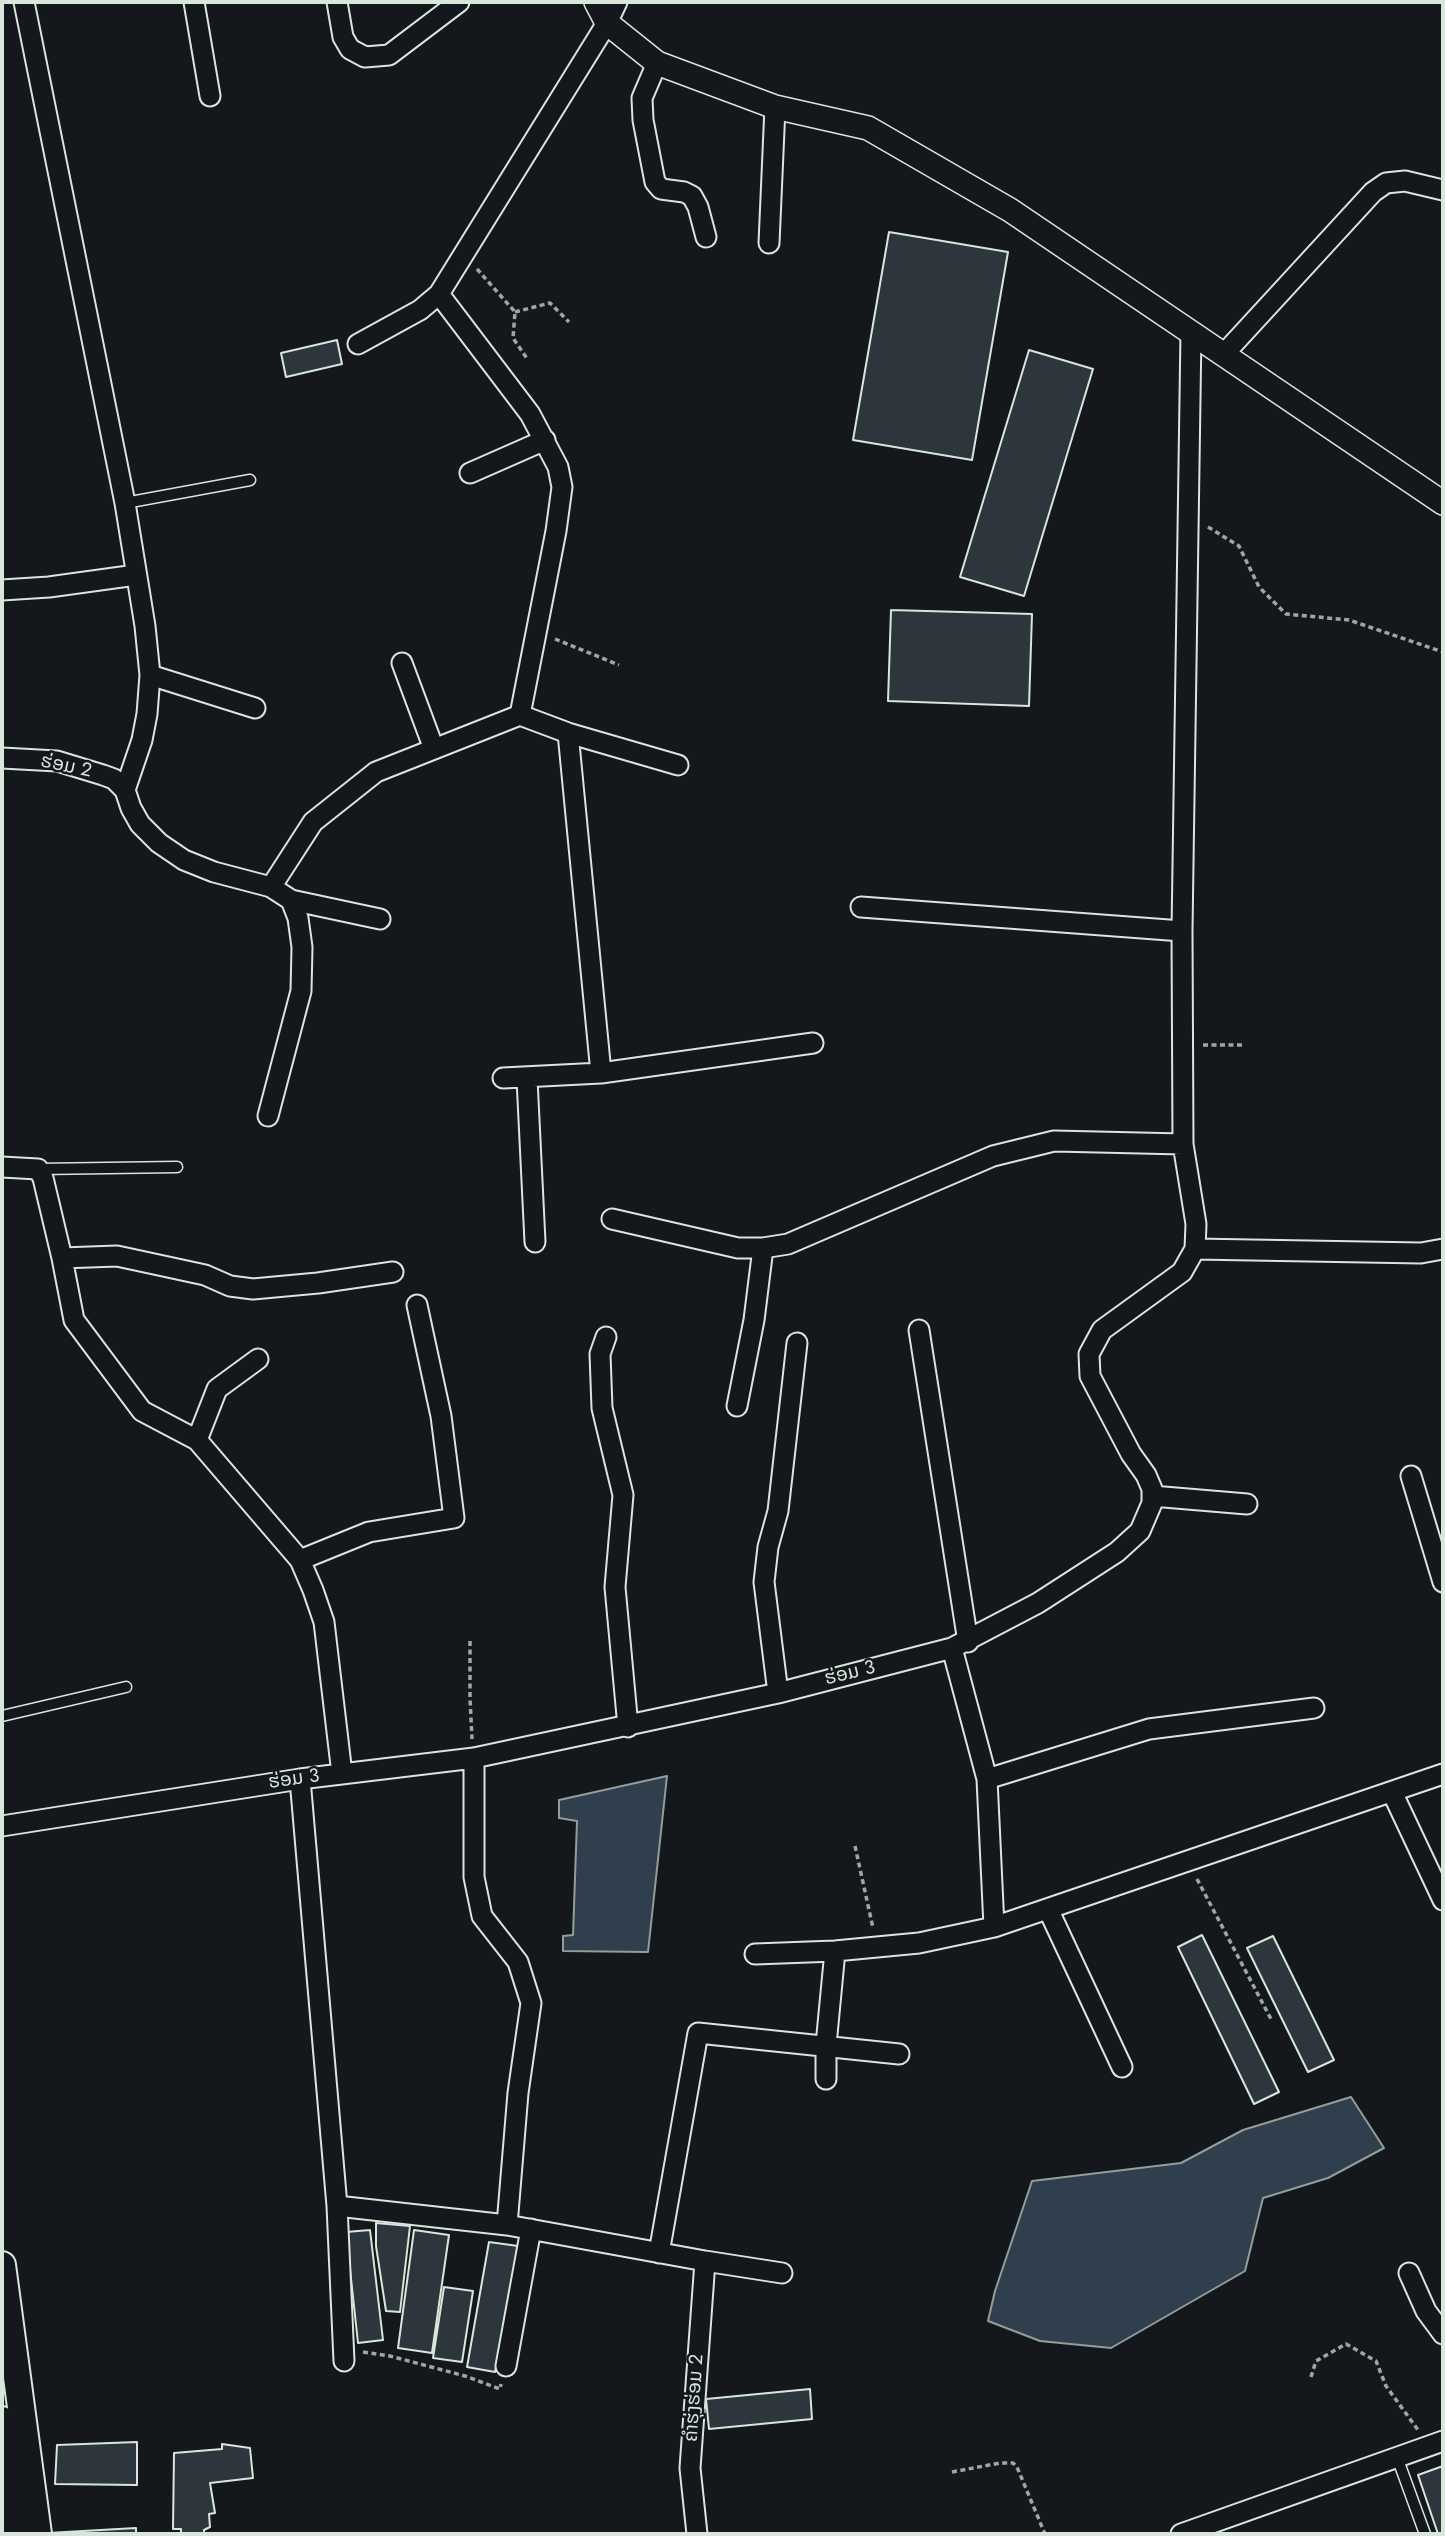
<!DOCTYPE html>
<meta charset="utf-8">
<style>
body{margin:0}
#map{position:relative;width:1445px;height:2536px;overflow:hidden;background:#14181c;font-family:Jost,sans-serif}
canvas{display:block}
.frame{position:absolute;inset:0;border:4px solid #d8e6dc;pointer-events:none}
</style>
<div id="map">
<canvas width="1445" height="2536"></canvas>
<div class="frame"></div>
</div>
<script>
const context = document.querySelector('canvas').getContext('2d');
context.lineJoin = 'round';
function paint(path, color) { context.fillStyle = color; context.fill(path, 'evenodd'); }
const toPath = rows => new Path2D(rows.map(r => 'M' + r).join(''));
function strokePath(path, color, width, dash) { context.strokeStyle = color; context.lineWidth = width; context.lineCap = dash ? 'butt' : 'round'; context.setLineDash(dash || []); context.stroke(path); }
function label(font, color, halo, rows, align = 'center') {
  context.font = font + ' Jost,"Noto Sans Lao",sans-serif'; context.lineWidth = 5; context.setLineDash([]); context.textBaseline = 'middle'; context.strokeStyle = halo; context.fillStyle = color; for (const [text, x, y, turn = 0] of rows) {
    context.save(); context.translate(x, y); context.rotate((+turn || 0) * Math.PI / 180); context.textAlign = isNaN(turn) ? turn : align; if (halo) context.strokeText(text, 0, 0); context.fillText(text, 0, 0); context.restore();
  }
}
const water = toPath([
 [667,1776,648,1952,563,1951,563,1936,573,1935,577,1821,559,1818,559,1800,667,1776],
 [1351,2097,1384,2148,1328,2178,1263,2198,1245,2271,1111,2348,1040,2341,988,2321,995,2291,1032,2181,1181,2163,1243,2130,1351,2097]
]);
paint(water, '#2f3f4d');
strokePath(water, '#939e99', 2);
const building = toPath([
 [889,232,1008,252,972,460,853,440,889,232],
 [337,340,342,364,286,377,281,353,337,340],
 [1029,350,1093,369,1024,596,960,577,1029,350],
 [891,610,1032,614,1029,706,888,701,891,610],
 [1202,1935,1279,2092,1254,2104,1178,1947,1202,1935],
 [1273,1936,1334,2060,1308,2072,1247,1948,1273,1936],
 [376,2223,410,2226,400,2312,386,2311,376,2246,376,2223],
 [370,2230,383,2340,358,2343,346,2232,370,2230],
 [414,2230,449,2235,432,2353,398,2348,414,2230],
 [489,2242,518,2246,495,2372,467,2367,489,2242],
 [444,2287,473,2291,462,2362,433,2358,444,2287],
 [810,2389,812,2419,709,2429,706,2399,810,2389],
 [137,2442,137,2485,55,2484,57,2445,137,2442],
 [222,2444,250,2448,253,2478,210,2483,215,2513,209,2514,210,2527,204,2530,204,2534,181,2534,181,2529,173,2529,174,2453,222,2449,222,2444],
 [1443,2466,1443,2534,1438,2534,1418,2475,1443,2466],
 [136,2528,136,2534,48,2533,136,2528]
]);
paint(building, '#2c363c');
strokePath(building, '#d8e6dc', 2);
const service = toPath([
 [125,503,250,480],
 [38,1169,177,1167],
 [2,1716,126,1687],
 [1397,2457,1425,2534]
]);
const minor = toPath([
 [24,2,125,503,145,626,150,675,147,714,142,740,125,790,131,808,140,824,159,843,184,860,214,872,271,887,291,900,380,919],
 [194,2,210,96],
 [337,2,343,37,350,49,365,57,389,55,459,2],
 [657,63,642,98,643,120,655,182,661,189,684,192,692,196,698,207,706,237],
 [769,243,775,107],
 [439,294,530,414,558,467,562,487,556,531,520,715],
 [358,344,420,310,439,294,607,23,617,2],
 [1224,354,1373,192,1386,183,1405,181,1443,190],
 [470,473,545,440],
 [2,590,49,587,136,575],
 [402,663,434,749],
 [150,675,255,708],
 [568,733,601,1073],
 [2,758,57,761,103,775,114,779,125,790],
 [271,887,313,822,376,772,520,715,568,733,678,765],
 [861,907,1182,931],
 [503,1078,601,1073,813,1043],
 [527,1079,535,1242],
 [268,1116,301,991,302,947,298,918,291,900],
 [2,1167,38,1169,43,1178,62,1258,74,1320,142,1411,197,1440,300,1560,313,1590,324,1622,342,1774],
 [612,1219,738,1248,763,1248,788,1244,993,1156,1054,1141,1183,1144],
 [1195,1249,1421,1253,1443,1249],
 [62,1258,117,1256,205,1275,230,1286,253,1289,318,1283,393,1272],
 [919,1330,968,1642],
 [606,1337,600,1354,602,1408,623,1495,615,1587,628,1727],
 [737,1406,754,1320,763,1248],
 [197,1440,217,1389,258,1359],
 [1411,1476,1443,1582],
 [1152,1496,1247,1504],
 [300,1560,369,1532,454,1518,441,1416,417,1305],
 [952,1648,987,1779,994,1927,1443,1774],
 [778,1693,764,1582,768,1547,778,1511,797,1343],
 [474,1758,474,1877,482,1916,518,1962,531,2003,518,2093,507,2225],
 [300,1779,337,2206,344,2361],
 [987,1779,1149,1729,1314,1708],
 [1392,1792,1443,1900],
 [2,1826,300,1779,474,1758,778,1693,952,1648,1038,1603,1117,1552,1140,1531,1152,1503,1152,1489,1146,1475,1131,1454,1090,1376,1089,1354,1102,1330,1182,1272,1195,1249,1196,1224,1183,1144,1182,931,1191,332],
 [1048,1909,1122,2067],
 [755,1954,835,1951,919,1943,994,1927],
 [826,2079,826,2045,835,1951],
 [337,2206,507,2225,705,2261,782,2273],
 [659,2253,698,2033,899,2054],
 [1409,2273,1426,2311,1443,2334],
 [506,2366,531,2229],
 [697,2534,690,2468,705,2261],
 [1181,2534,1443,2441]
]);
const tertiary = toPath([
 [596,2,607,23,657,63,775,107,868,128,1010,210,1443,503]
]);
const secondary = toPath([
 [2,2265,38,2534],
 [2,2420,16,2534]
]);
strokePath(service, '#d8e6dc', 13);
strokePath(minor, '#d8e6dc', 23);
strokePath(tertiary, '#d8e6dc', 26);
strokePath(secondary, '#d8e6dc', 30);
strokePath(toPath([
 [477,269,515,312,513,338,528,360],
 [515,312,550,303,569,322],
 [1208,527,1239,546,1259,587,1286,614,1349,620,1443,652],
 [555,639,619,665],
 [1203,1045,1242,1045],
 [470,1641,470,1698,472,1739],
 [855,1846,873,1928],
 [1197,1879,1271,2019],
 [363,2352,390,2356,465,2376,500,2389,501,2384],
 [1311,2377,1316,2361,1346,2344,1376,2361,1386,2386,1418,2430],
 [952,2472,1000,2463,1013,2463,1017,2467,1045,2534]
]), '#9da8a2', 3.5, [5, 3.5]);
strokePath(service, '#14181c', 10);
strokePath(minor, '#14181c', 19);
strokePath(tertiary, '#14181c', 23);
strokePath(secondary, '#14181c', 26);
label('19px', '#d8e6dc', '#14181c', [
 ["ຮ່ອມ 2",66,767,12],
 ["ຮ່ອມ 3",850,1674,-14],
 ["ຮ່ອມ 3",294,1780,-8],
 ["ຄໍາຮຸ່ງຮ່ອມ 2",695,2398,-86]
]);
</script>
